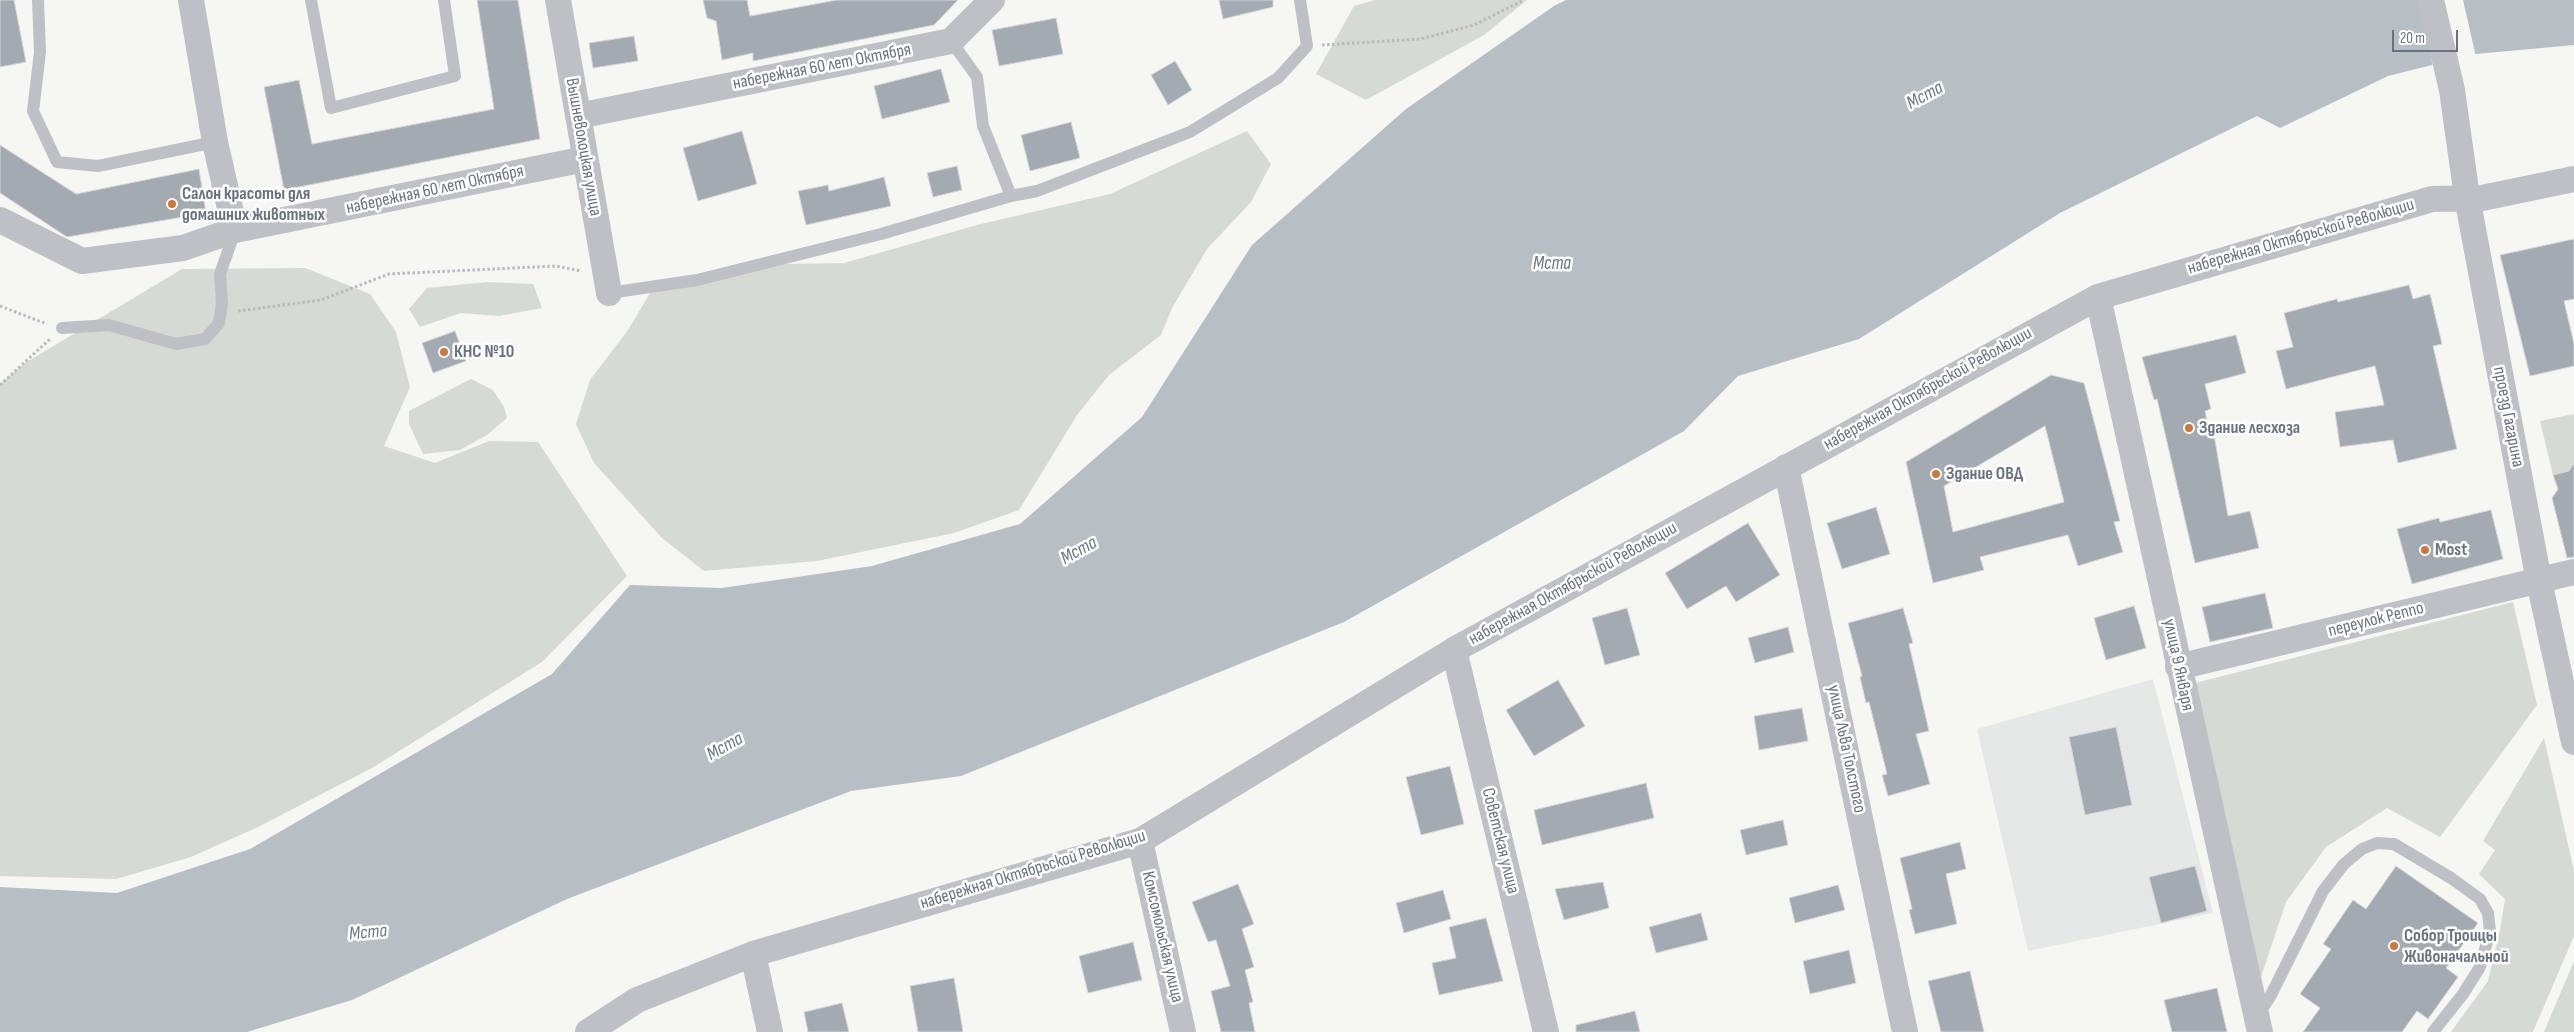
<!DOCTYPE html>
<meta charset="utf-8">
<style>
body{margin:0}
#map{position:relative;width:2574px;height:1032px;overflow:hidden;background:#f6f6f3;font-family:"Sofia Sans Condensed",sans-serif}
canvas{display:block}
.scale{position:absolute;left:2392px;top:30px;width:66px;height:22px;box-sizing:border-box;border:2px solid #697281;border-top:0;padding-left:6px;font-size:15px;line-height:18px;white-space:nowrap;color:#697281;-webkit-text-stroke:4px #fff;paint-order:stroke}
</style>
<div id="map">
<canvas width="2574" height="1032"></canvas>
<div class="scale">20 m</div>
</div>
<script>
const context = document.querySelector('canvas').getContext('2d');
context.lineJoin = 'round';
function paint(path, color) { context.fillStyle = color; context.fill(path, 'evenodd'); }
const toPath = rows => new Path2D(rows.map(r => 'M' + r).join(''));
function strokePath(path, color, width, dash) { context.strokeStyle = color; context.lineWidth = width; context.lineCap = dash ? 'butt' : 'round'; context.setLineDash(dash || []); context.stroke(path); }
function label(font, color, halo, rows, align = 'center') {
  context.font = font + ' "Sofia Sans Condensed",sans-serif'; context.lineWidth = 5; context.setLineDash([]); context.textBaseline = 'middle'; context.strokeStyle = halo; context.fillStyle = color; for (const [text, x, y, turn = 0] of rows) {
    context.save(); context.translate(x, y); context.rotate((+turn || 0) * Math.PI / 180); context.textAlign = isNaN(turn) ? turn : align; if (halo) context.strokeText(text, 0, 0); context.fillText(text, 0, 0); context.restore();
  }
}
paint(toPath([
 [2153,679,2213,913,2028,951,1977,729]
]), '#e6e8e7');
paint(toPath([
 [1375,0,1527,0,1484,35,1366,100,1316,74,1354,6],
 [1247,131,1271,164,1251,202,1207,249,1172,308,1161,335,1109,375,1077,415,1019,510,954,533,817,561,704,571,662,538,594,463,576,424,590,380,628,330,650,293,733,265,844,263,977,225,1110,194],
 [305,268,370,294,396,332,410,387,384,446,435,463,489,441,538,442,627,576,542,662,372,768,258,827,191,857,116,879,0,876,0,384,25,363,182,269],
 [487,282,533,284,542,308,499,316,461,313,420,327,409,309,427,288],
 [471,379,493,390,504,407,507,418,487,435,460,450,423,454,409,424,409,411],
 [2574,414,2574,469,2553,475,2540,421],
 [2513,602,2537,705,2440,837,2387,808,2326,847,2286,902,2258,986,2195,683],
 [2544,738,2574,871,2574,936,2533,1032,2451,1032,2488,981,2500,930,2505,899,2479,874,2495,850,2483,841],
 [2574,961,2574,1032,2544,1032]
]), '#d5dad3');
paint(toPath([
 [1566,0,2574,0,2574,45,2476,54,2388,76,2280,128,2257,116,2060,213,1859,339,1738,376,1684,431,1344,622,961,776,851,791,567,899,352,1000,247,1032,0,1032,0,887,117,893,250,849,552,674,630,585,722,588,872,566,1020,524,1142,417,1252,245,1406,109,1554,6]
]), '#b7bfc5');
paint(toPath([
 [2420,0,2463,0,2476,57,2433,67]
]), '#f6f6f3');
const building = toPath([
 [0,0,14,0,26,62,0,67,0,0],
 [477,0,518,0,540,139,284,190,264,87,299,80,312,144,494,109,477,0],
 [703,0,747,0,750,16,837,0,958,0,934,25,753,61,753,53,722,60,716,21,707,18,703,0],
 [1219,0,1273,0,1273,7,1223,19,1219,0],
 [1056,18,1063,54,999,66,992,30,1056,18],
 [634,36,638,61,593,68,589,43,634,36],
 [1175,61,1192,90,1168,105,1151,75,1175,61],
 [941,69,950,102,882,119,874,86,941,69],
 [1071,122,1080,158,1030,171,1021,135,1071,122],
 [742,131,757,184,698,201,683,148,742,131],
 [0,145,76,194,199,169,206,213,67,237,0,193,0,145],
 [957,166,962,190,933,197,927,173,957,166],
 [884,177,891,206,806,225,798,191,828,185,829,191,884,177],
 [2574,239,2574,299,2564,301,2574,344,2574,366,2530,376,2500,255,2574,239],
 [2409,285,2413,299,2430,294,2442,344,2433,346,2457,449,2398,463,2393,440,2340,447,2335,412,2384,405,2375,366,2286,389,2276,351,2293,347,2284,313,2337,299,2338,302,2409,285],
 [455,331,466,361,433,373,422,343,455,331],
 [2236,335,2246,373,2205,384,2211,409,2205,411,2209,430,2213,429,2228,516,2250,511,2259,548,2195,563,2157,399,2154,400,2142,357,2236,335],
 [2051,375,2084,383,2120,521,2114,522,2123,552,2078,566,2068,535,1980,557,1984,570,1933,583,1906,462,2051,375],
 [2045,426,2064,502,1953,532,1944,486,2045,426],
 [2574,463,2574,557,2567,558,2552,498,2558,489,2553,475,2569,471,2574,463],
 [1876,507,1890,554,1842,569,1827,523,1876,507],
 [2491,510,2503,559,2412,584,2397,529,2439,518,2440,522,2491,510],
 [1748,523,1780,575,1736,602,1726,586,1687,609,1665,573,1748,523],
 [2265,593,2273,628,2210,642,2202,607,2265,593],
 [2134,606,2146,648,2106,660,2094,618,2134,606],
 [1627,608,1640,655,1605,665,1592,618,1627,608],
 [1903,608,1913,643,1909,644,1929,731,1916,734,1930,784,1888,796,1882,775,1887,774,1869,702,1866,703,1860,677,1862,676,1848,623,1903,608],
 [1788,627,1794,652,1755,663,1748,638,1788,627],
 [1558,680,1585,726,1534,756,1506,710,1558,680],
 [1802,708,1808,741,1759,750,1754,716,1802,708],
 [2116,727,2132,805,2085,815,2069,737,2116,727],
 [1450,766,1464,824,1421,835,1406,777,1450,766],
 [1646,783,1654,818,1542,845,1534,810,1646,783],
 [1783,820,1788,845,1746,855,1740,830,1783,820],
 [1960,842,1966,869,1946,874,1957,924,1915,934,1909,910,1912,909,1900,858,1960,842],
 [2195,866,2207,911,2161,923,2149,877,2195,866],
 [2396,866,2478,923,2446,968,2458,977,2428,1019,2417,1011,2402,1032,2303,1032,2320,1008,2300,994,2331,949,2323,944,2353,900,2366,909,2396,866],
 [1603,882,1609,908,1564,920,1555,889,1603,882],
 [1238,884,1254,924,1242,929,1254,967,1245,970,1253,1002,1249,1003,1255,1032,1221,1032,1211,991,1230,986,1216,940,1208,942,1192,902,1238,884],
 [1838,885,1845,910,1795,923,1789,898,1838,885],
 [1443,890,1451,919,1404,933,1396,903,1443,890],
 [1701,913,1708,940,1656,953,1649,927,1701,913],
 [1486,918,1503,981,1439,995,1432,963,1456,958,1449,927,1486,918],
 [1133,942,1142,980,1088,993,1079,956,1133,942],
 [1849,950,1856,983,1810,994,1803,961,1849,950],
 [1970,971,1984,1032,1941,1032,1928,981,1970,971],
 [954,978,963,1032,918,1032,910,986,954,978],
 [2217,988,2227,1032,2172,1032,2164,1000,2217,988],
 [842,1003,849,1032,808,1032,804,1012,842,1003],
 [1635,1011,1640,1032,1576,1032,1576,1025,1635,1011]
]);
paint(building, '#a4aab1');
strokePath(building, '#d7d8d6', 1);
strokePath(toPath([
 [1322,45,1421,39,1474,25,1524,0],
 [0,306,47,324],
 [238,311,321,300,389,274,556,266,581,271],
 [0,385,50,339]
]), '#b8babd', 3, [2.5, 2.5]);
strokePath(toPath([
 [38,0,40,52,33,111,57,162,98,166,215,142],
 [311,0,331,108,455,76,444,0],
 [951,41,977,77,983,126,1011,196,1037,191,1190,132,1278,78,1307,46,1300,0],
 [609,293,697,280,881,234,1011,196],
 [62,328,109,325,176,344,205,339,219,323,222,303,220,274,235,231],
 [2258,1015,2270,997,2323,891,2344,864,2362,849,2377,843,2394,844,2451,878,2480,899,2488,913,2490,931,2480,967,2463,994,2433,1032]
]), '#bec0c5', 12);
strokePath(toPath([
 [191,0,215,142,235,230],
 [558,0,609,293],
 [2431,0,2452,90,2467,197,2539,581,2574,742],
 [578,116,951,41,992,0],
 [0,220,82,261,183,248,235,230,585,159],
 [2098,297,2260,1032],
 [1786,467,1905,1032],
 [1454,650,1546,1032],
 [2178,667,2574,572],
 [1140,841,1183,1032],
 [753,954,770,1032],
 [588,1032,637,1000,753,954,1140,841,1454,650,2098,297,2432,199,2482,198,2574,179]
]), '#bec0c5', 26);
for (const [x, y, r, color] of [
 [172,204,5,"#cf773b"],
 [444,352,5,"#cf773b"],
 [2189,428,5,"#cf773b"],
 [1936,474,5,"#cf773b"],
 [2425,550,5,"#cf773b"],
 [2394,946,5,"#cf773b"]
]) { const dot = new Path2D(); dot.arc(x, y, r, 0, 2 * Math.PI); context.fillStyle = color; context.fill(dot); strokePath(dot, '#fff', 2); }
label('18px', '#697281', '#fff', [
 ["набережная 60 лет Октября",822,67,-11],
 ["Вышневолоцкая улица",583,147,80],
 ["набережная 60 лет Октября",435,190,-12],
 ["набережная Октябрьской Революции",2301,237,-16],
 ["набережная Октябрьской Революции",1928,389,-29],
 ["проезд Гагарина",2508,417,79],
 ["набережная Октябрьской Революции",1573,584,-29],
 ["переулок Реппо",2376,620,-14],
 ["улица 9 Января",2178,665,78],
 ["улица Льва Толстого",1846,749,78],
 ["Советская улица",1500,841,76],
 ["набережная Октябрьской Революции",1033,870,-17],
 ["Комсомольская улица",1162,937,77]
]);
label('bold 18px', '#697281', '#fff', [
 ["Салон красоты для",182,194],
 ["домашних животных",182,215],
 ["КНС №10",454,352],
 ["Здание лесхоза",2199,428],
 ["Здание ОВД",1946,474],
 ["Most",2435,550],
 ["Собор Троицы",2404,936],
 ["Живоначальной",2404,957]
], 'left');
label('italic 19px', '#697884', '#fff', [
 ["Мста",1925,96,-28],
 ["Мста",1552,264],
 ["Мста",1079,551,-29],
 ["Мста",725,747,-29],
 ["Мста",368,933,-5]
]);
</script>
